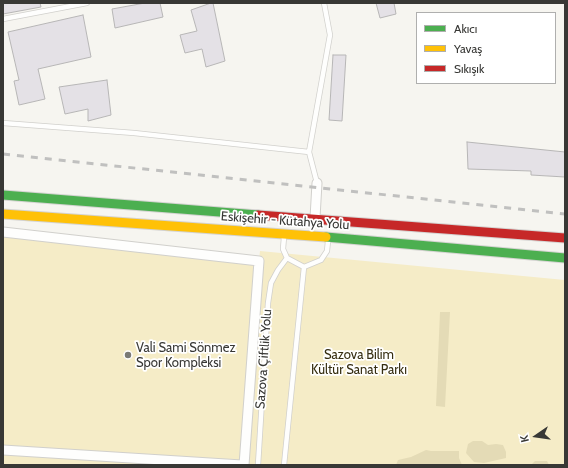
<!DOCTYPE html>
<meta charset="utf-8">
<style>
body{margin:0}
#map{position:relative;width:568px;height:468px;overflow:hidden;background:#f6f5f0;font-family:Cabin,sans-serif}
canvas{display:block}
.frame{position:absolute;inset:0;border:4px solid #383835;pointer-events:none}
.legend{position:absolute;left:416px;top:12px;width:140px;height:72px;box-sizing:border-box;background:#fff;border:1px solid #afafae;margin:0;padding:5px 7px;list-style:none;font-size:12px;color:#383835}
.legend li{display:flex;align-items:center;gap:8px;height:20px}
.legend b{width:20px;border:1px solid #afafae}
.north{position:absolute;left:516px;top:416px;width:40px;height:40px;-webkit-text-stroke:3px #fff;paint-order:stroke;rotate:257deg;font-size:11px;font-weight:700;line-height:16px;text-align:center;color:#383835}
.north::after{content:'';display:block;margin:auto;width:14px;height:18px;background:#383835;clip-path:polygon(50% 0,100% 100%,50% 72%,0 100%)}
</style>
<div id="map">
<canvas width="568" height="468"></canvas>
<div class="frame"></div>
<ul class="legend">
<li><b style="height:5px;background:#4caf50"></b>Akıcı</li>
<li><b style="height:5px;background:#ffc107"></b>Yavaş</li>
<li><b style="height:5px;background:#c62828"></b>Sıkışık</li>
</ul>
<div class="north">K</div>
</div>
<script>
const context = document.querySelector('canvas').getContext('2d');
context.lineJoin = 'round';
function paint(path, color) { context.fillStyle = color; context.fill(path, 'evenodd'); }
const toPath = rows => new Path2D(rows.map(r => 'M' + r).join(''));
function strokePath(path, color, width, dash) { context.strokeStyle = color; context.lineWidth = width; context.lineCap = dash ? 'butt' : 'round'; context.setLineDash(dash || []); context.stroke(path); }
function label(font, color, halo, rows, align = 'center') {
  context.font = font + ' Cabin,sans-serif'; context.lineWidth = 3.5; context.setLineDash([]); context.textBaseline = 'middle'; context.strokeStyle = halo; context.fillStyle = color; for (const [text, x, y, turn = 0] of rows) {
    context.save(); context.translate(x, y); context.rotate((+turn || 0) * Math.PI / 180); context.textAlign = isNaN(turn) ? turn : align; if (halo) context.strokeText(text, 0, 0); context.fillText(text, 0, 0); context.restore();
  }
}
paint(toPath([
 [3,232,259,260,260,251,565,280,565,465,3,465]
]), '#f5ecc7');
paint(toPath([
 [440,312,450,312,445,407,436,406],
 [473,441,482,441,488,445,496,444,503,445,506,452,506,458,484,463,474,462,466,453,468,444],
 [426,450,431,451,459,451,459,458,462,465,396,465,398,460,411,457],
 [535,461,547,461,549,465,531,465]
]), '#e4dbb6');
const building = toPath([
 [3,3,40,3,41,7,3,14,3,3],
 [145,3,160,3,163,17,115,28,112,9,145,3],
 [211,3,213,3,225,61,206,67,202,49,185,53,180,35,197,31,191,10,211,3],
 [376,3,394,3,396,14,380,18,376,3],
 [83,15,91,57,38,69,45,99,19,105,14,81,19,80,8,32,83,15],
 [333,55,346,55,342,121,329,120,333,55],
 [107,80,111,115,88,121,88,109,65,114,59,87,107,80],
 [467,142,565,152,565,177,531,175,531,171,468,169,467,142]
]);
paint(building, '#e4e1e6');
strokePath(building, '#b7b6b6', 1);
const lane = toPath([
 [3,19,87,3],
 [3,123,134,133,309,152,330,35,324,3],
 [309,152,317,183],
 [284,237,283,249,287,258,304,267,321,260,327,251,328,241],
 [258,465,268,303,271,283,278,270,287,258],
 [284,465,304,267]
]);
const street = toPath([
 [315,218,317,183],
 [3,232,259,261,244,465],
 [3,450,242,465]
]);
const fast = toPath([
 [3,195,258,215],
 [326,237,565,258]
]);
const slow = toPath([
 [3,214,326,237]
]);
const jam = toPath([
 [258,215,565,238]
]);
strokePath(lane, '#d1d0cc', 6);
strokePath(street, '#d1d0cc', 11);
strokePath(fast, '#d4d3d1', 11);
strokePath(slow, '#d4d3d1', 11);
strokePath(jam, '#d4d3d1', 11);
strokePath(lane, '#fefefd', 4.5);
strokePath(street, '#fefefd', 9);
strokePath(fast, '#4caf50', 9);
strokePath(slow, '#ffc107', 9);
strokePath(jam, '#c62828', 9);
strokePath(toPath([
 [3,154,565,214]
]), '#c0c0bf', 3, [7, 7]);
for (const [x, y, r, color] of [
 [128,355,4,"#7a7a76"]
]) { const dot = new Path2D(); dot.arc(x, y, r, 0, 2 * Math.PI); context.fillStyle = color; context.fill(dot); strokePath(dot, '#fff', 1.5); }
label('13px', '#383835', '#fff', [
 ["Eskişehir - Kütahya Yolu",285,221,4],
 ["Sazova Çiftlik Yolu",264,359,-86]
]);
label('13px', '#383835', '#fff', [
 ["Vali Sami Sönmez",136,348],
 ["Spor Kompleksi",136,363]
], 'left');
label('13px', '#362e11', '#fff', [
 ["Sazova Bilim",359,355],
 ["Kültür Sanat Parkı",359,370]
]);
</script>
